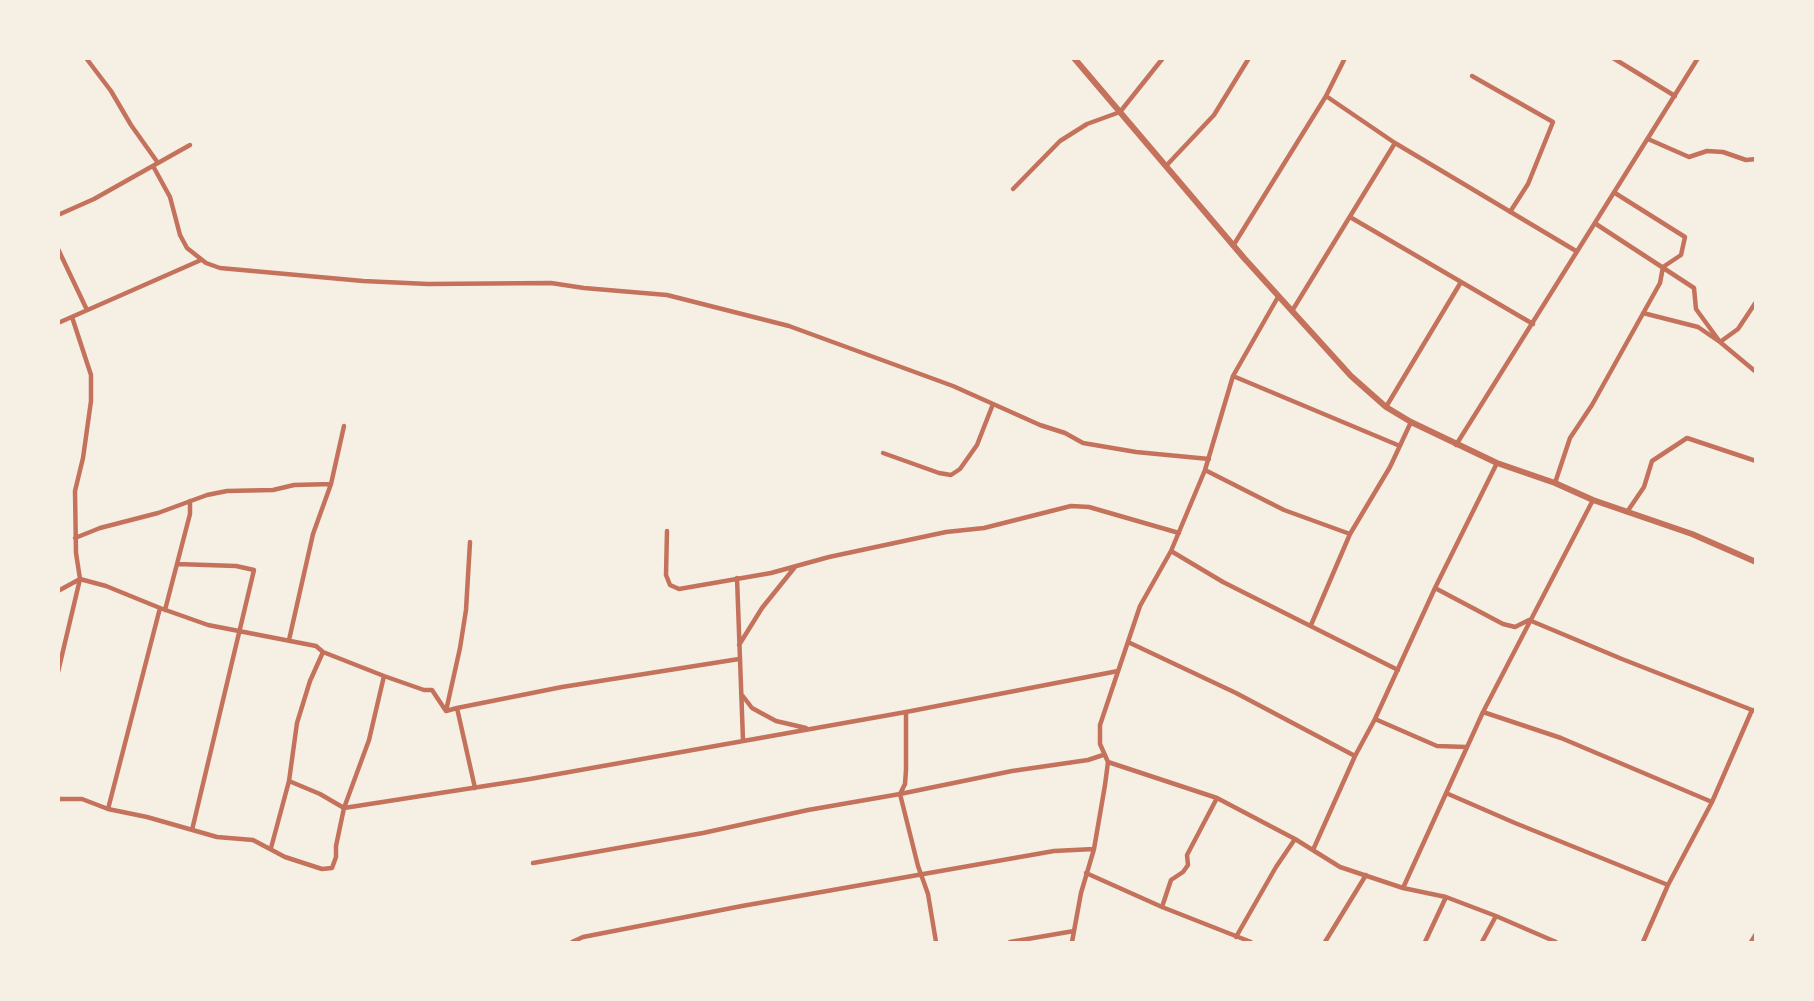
<!DOCTYPE html>
<style>
body{margin:0}
#map{position:relative;width:1814px;height:1001px;overflow:hidden;background:#f6efe4;font-family:Lora,serif}
canvas{display:block}
.frame{position:absolute;inset:0;border:60px solid #f6efe4;pointer-events:none}
</style>
<div id="map">
<canvas width="1814" height="1001"></canvas>
<div class="frame"></div>
</div>
<script>
const context = document.querySelector('canvas').getContext('2d');
context.lineJoin = 'round';
const toPath = rows => new Path2D(rows.map(r => 'M' + r).join(''));
function strokePath(path, color, width, dash) { context.strokeStyle = color; context.lineWidth = width; context.lineCap = dash ? 'butt' : 'round'; context.setLineDash(dash || []); context.stroke(path); }
strokePath(toPath([
 [86,58,111,91,131,125,158,163],
 [1613,58,1675,96],
 [1472,76,1553,122,1528,184,1510,212],
 [1326,96,1395,143,1576,251],
 [1648,139,1689,157,1707,151,1723,152,1746,160,1756,159],
 [153,166,170,197,180,235,187,248,206,263,220,268,363,281,428,284,551,283,584,288,667,295,789,326,953,386,1040,425,1065,433,1083,443,1136,452,1209,459],
 [1166,166,1214,115,1249,58],
 [1013,189,1060,141,1087,124,1120,112,1163,58],
 [58,215,94,199,190,145],
 [1350,217,1533,324],
 [1596,224,1694,288,1696,309,1720,342,1756,372],
 [1233,246,1326,96,1345,58],
 [58,249,87,310],
 [1292,311,1395,143],
 [1643,313,1698,327,1720,342,1738,329,1756,302],
 [58,323,201,260],
 [1233,376,1400,446],
 [1386,407,1461,282],
 [1456,445,1698,58],
 [883,453,939,473,951,475,960,469,977,445,993,404],
 [1205,470,1284,510,1350,534],
 [1555,483,1570,438,1592,405,1660,283,1663,267,1681,255,1685,237,1615,193],
 [1627,512,1644,487,1652,461,1687,438,1756,461],
 [667,531,666,575,670,585,679,589,771,573,829,557,946,532,984,528,1071,506,1089,507,1179,533],
 [75,538,100,528,158,513,207,495,227,491,273,490,294,485,331,484],
 [470,542,466,610,460,648,446,711,457,708,475,788],
 [1171,551,1223,582,1398,670],
 [177,564,236,566,254,570,192,830],
 [737,578,743,740],
 [1435,588,1503,624,1515,627,1529,620,1622,659,1752,710],
 [58,591,80,579,106,586,160,608,208,625,316,646,323,652],
 [165,610,190,514,190,501],
 [1311,625,1350,534,1390,467,1411,422],
 [289,640,313,534,331,484,344,426],
 [1128,642,1236,693,1355,756],
 [739,645,762,608,795,567],
 [58,672,80,579,76,553,75,491,83,458,91,401,91,375,72,317],
 [384,676,424,690,432,690,446,711],
 [742,695,752,708,763,714,776,721,806,728],
 [457,708,562,687,739,659],
 [906,712,906,770,905,784,900,794,918,866,928,894,936,942],
 [1483,712,1561,738,1712,802],
 [1375,719,1437,746,1466,747],
 [1108,762,1217,798,1295,839,1340,867,1403,888,1446,897,1496,916,1556,942],
 [1446,793,1515,823,1668,885],
 [58,799,82,799,108,809,147,817,217,837,253,840,285,857,322,869,332,868,336,857,336,846,344,808,530,779,906,712,1118,671],
 [108,809,160,608],
 [271,848,289,781,297,723,310,681,323,652,384,676,369,740,344,808,320,794,289,781],
 [1313,850,1355,756,1375,719,1435,588,1497,463],
 [533,863,703,833,808,810,900,794,1012,771,1088,760,1103,755],
 [1086,873,1162,907,1251,942],
 [1403,888,1483,712,1593,500],
 [1162,907,1171,880,1183,872,1188,865,1187,855,1217,798],
 [1236,937,1276,867,1295,839],
 [572,942,583,937,742,906,1054,851,1094,849],
 [1010,942,1074,931],
 [1072,942,1081,893,1094,849,1105,785,1108,762,1100,744,1100,725,1140,606,1171,551,1205,470,1233,376,1278,297],
 [1325,942,1366,875],
 [1425,942,1446,897],
 [1482,942,1496,916],
 [1643,942,1668,885,1712,802,1752,710,1756,711],
 [1751,942,1756,934]
]), '#c5725c', 4.5);
strokePath(toPath([
 [1074,58,1244,258,1351,376,1386,407,1411,422,1497,463,1555,483,1593,500,1692,534,1756,562]
]), '#c5725c', 6);
</script>
